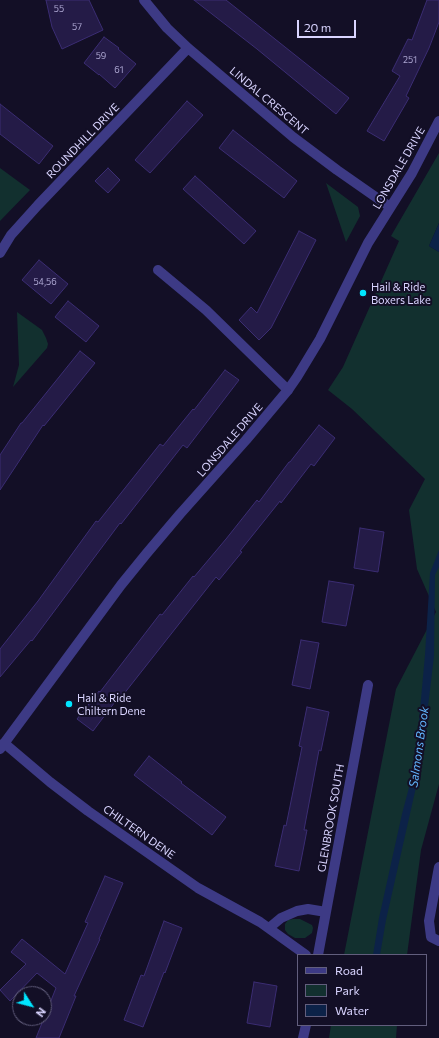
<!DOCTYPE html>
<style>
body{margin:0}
#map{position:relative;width:439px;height:1038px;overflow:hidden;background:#130f26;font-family:Commissioner,sans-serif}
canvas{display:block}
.legend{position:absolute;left:297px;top:954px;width:130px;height:72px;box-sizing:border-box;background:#130f26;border:1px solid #625e7d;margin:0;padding:5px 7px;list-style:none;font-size:12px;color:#d9d4ff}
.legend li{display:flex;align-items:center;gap:8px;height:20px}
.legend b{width:20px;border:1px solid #625e7d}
.north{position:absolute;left:12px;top:986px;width:40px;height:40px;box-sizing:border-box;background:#130f26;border:1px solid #625e7d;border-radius:50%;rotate:126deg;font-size:11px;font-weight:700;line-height:16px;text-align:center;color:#d9d4ff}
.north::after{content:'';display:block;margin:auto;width:14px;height:18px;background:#00e5ff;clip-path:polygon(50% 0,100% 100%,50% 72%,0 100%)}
.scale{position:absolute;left:297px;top:20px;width:59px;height:18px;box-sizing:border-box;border:2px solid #d9d4ff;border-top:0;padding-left:5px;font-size:12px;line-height:14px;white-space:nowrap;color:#d9d4ff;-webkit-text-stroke:3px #130f26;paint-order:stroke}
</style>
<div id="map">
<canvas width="439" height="1038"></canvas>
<ul class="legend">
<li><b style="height:5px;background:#3d3a85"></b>Road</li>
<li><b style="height:11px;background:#12302f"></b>Park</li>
<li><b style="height:11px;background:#0c2248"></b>Water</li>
</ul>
<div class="north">N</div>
<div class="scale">20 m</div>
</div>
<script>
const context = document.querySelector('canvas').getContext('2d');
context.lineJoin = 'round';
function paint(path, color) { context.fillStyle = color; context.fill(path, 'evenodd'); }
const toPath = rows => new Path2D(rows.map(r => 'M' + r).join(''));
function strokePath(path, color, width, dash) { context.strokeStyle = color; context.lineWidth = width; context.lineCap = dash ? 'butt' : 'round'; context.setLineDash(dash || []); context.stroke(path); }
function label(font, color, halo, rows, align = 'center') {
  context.font = font + ' Commissioner,sans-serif'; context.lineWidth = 4; context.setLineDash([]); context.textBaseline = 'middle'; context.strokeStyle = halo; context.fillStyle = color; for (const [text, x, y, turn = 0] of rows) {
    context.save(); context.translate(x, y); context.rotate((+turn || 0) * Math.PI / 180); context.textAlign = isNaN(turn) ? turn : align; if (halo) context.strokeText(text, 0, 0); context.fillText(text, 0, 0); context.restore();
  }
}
paint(toPath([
 [439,153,439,223,429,246,439,252,439,784,421,850,407,955,344,955,396,689,436,612,417,569,409,510,425,479,352,409,328,390,343,367,399,241,391,236],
 [0,168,30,190,0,221],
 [326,183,358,207,360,216,346,242],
 [17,312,42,330,46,338,48,344,47,348,13,387,19,365],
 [293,919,300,919,312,925,313,928,312,933,305,938,295,938,288,934,285,930,285,924,288,920],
 [331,1025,397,1025,396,1038,329,1038]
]), '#12302f');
paint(toPath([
 [439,223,439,252,429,246],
 [439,550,439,567,435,575,434,656,421,765,386,920,380,955,373,955,379,918,402,814,415,765,425,655,430,573]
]), '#0c2248');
const building = toPath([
 [46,0,89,0,103,30,62,49,52,27,46,0],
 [194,0,226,0,349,98,336,114,257,49,194,0],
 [427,0,439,0,439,22,429,48,406,96,409,98,384,141,367,131,400,76,392,71,408,39,412,40,427,0],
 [104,37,119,48,118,49,136,64,115,88,99,74,99,75,84,63,104,37],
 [187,101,203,115,150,173,135,160,187,101],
 [0,104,53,146,39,164,0,134,0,104],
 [233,130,297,181,284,198,219,148,233,130],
 [108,168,120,180,108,193,95,181,108,168],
 [195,176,256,231,244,244,183,189,195,176],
 [299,231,316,240,271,328,259,340,239,320,251,307,257,313,299,231],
 [39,260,68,284,51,304,22,280,39,260],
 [68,301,99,326,86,342,55,317,68,301],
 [80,351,95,363,44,426,43,425,0,490,0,455,21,423,22,423,80,351],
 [225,370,239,380,187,448,183,445,121,524,120,523,32,641,31,640,0,677,0,649,38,601,96,521,98,522,160,444,163,446,193,409,194,410,225,370],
 [319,425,335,438,314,466,311,464,281,503,280,501,240,551,242,552,219,580,216,577,123,695,121,694,93,731,77,719,99,691,100,692,160,614,162,615,193,576,194,577,226,539,257,500,259,502,289,462,290,462,319,425],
 [360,528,384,532,378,572,354,568,360,528],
 [329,581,354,585,346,626,322,622,329,581],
 [301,640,319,643,310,689,292,685,301,640],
 [307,707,329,712,321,751,319,750,304,830,307,830,299,871,275,866,284,825,286,826,302,747,299,746,307,707],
 [149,756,182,782,181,783,226,817,212,835,134,775,149,756],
 [105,876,123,883,99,939,100,939,74,996,76,996,59,1038,36,1038,56,988,37,973,10,1001,0,990,26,964,11,952,22,939,65,974,88,923,85,922,105,876],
 [164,921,182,928,165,973,164,972,143,1027,124,1020,141,975,144,976,164,921],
 [254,982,277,986,270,1027,247,1023,254,982]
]);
paint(building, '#241b47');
strokePath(building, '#3b2d73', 1);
strokePath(toPath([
 [158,270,206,310,288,390]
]), '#3d3a85', 10);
strokePath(toPath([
 [144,0,167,28,188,48,247,98,293,137,337,170,390,207],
 [0,253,11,235,38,205,188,48],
 [4,743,50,782,88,811,198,888,260,922,306,955],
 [0,749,121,585,147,553,180,514,246,440,288,390,297,377,320,339,368,243,412,173,439,121],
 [439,867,429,921,431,937,439,941],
 [269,928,281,918,297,911,308,909,326,912],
 [318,955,368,685],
 [303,1038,306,1025]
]), '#3d3a85', 10);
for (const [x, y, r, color] of [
 [363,293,4,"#00e5ff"],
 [69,704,4,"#00e5ff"]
]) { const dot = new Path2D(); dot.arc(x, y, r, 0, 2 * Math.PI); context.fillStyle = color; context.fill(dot); strokePath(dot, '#130f26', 1.5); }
label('9px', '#aca6d1', null, [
 ["55",59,9],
 ["57",77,27],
 ["59",101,56],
 ["251",410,60],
 ["61",119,70],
 ["54,56",45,282]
]);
label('11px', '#d9d4ff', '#130f26', [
 ["LINDAL CRESCENT",269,101,40],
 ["ROUNDHILL DRIVE",83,141,-46],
 ["LONSDALE DRIVE",399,168,-60],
 ["LONSDALE DRIVE",230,440,-49],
 ["GLENBROOK SOUTH",331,818,-80],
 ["CHILTERN DENE",139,832,35]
]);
label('11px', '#d9d4ff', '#130f26', [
 ["Hail & Ride",371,287],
 ["Boxers Lake",371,300],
 ["Hail & Ride",77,698],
 ["Chiltern Dene",77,711]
], 'left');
label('italic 12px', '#62b6ff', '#130f26', [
 ["Salmons Brook",419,747,-82]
]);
</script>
